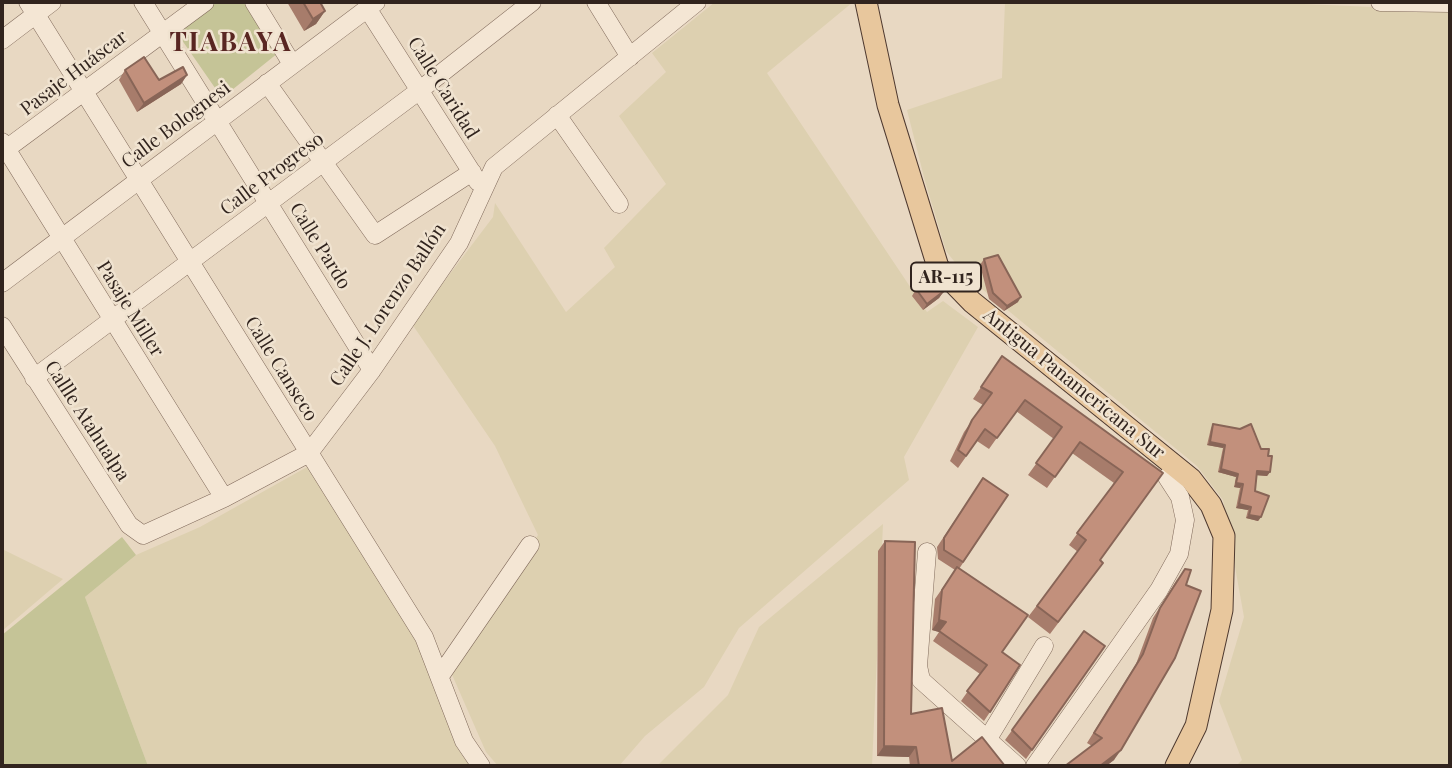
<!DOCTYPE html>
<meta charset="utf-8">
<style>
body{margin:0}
#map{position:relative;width:1452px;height:768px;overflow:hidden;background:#e8d8c2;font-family:"Playfair Display",serif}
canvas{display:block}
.frame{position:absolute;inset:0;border:4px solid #31241e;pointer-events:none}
</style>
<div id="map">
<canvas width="1452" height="768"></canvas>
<div class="frame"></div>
</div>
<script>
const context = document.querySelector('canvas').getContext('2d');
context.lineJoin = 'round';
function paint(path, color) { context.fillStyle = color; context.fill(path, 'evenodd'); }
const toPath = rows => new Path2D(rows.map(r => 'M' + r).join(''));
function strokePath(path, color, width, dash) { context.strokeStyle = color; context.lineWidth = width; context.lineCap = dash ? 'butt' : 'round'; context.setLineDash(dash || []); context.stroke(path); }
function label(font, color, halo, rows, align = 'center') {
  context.font = font + ' "Playfair Display",serif'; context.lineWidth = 5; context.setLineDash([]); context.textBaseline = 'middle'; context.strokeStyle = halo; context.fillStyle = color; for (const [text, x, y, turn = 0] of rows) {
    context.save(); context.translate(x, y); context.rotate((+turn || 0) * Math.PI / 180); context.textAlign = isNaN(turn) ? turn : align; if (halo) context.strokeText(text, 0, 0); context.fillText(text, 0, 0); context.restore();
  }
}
paint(toPath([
 [715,2,853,2,767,73,927,312,943,301,978,327,904,457,909,480,739,628,704,687,645,736,619,766,498,766,486,752,450,670,538,535,495,446,412,324,493,217,495,203,566,312,615,267,604,248,666,184,619,116,666,72,652,53],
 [1005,2,1258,2,1396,8,1450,7,1450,766,1236,766,1242,760,1219,701,1244,617,1223,500,1197,466,965,275,946,251,925,181,907,110,1002,78],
 [307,467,424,649,476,766,148,766,85,597,136,555,200,527],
 [883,524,872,766,657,766,728,695,759,627],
 [2,549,63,579,2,631]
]), '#ddd0b0');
paint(toPath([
 [217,2,252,2,283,49,222,98,177,33],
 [122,537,136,555,85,597,148,766,2,766,2,635]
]), '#c5c497');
const minor = toPath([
 [28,2,424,637,464,741,481,766],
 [143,2,372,370],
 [254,2,292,64],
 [596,2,630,57],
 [1380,2,1450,3],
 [367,8,478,182],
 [2,40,52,2],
 [267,83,375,235,472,172],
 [557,115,619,204],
 [2,142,224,498],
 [2,152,205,2],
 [2,283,376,2],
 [2,326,129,525,143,535,224,498,309,453,372,370,459,243,494,167,697,2],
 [34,378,420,90,532,2],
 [927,552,918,666,921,680,1017,766],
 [440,676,530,545],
 [987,740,1044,646],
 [1035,766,1159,590,1179,554,1185,520,1180,497,1167,477]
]);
const major = toPath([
 [866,2,888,105,938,267,972,302,1191,479,1211,505,1224,536,1222,610,1196,726,1176,766]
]);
strokePath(minor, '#806a5b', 19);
strokePath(major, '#4e392f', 23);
strokePath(minor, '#f4e6d4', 18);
strokePath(major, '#e8c79d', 21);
paint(toPath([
 [287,2,320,2,325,11,316,24,304,31],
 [125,70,159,80,187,75,181,84,137,112,119,80],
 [984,259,1018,302,1004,311,989,299,980,265],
 [916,289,944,291,939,298,923,310,912,296],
 [1002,356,1163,473,1100,560,1103,563,1095,574,1050,634,1028,617,1078,552,1069,545,1114,483,1072,453,1047,488,1028,475,1054,439,1016,411,989,449,977,441,958,468,950,461,964,432,983,405,973,399],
 [1213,424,1261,449,1268,456,1270,472,1267,476,1256,475,1255,491,1261,517,1258,521,1246,518,1248,510,1236,508,1240,488,1234,487,1236,477,1218,472,1223,448,1207,445,1211,428],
 [983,478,1008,495,959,569,1002,652,990,712,984,721,961,701,980,674,933,641,939,632,932,630,935,599,955,570,938,559,937,547],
 [885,541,911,714,952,761,1005,766,910,766,909,757,877,756,878,551],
 [1178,578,1114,760,1106,766,1065,766,1092,746,1087,743,1136,664,1153,618],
 [1084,631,1105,646,1026,759,1005,740]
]), '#a77c6b');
paint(toPath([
 [325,11,316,24,304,31,313,19],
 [187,75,181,84,137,112,144,103],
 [944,291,939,298,923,310,927,304],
 [1021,297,1018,302,1004,311,1007,306],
 [1210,442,1225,445,1223,448,1207,445],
 [1221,469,1238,474,1236,477,1218,472],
 [1257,471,1270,472,1267,476,1254,475],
 [1236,483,1243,484,1240,488,1234,487],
 [1239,504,1251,507,1248,510,1236,508],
 [1249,515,1261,517,1258,521,1246,518],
 [939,620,946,622,939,632,932,630],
 [884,746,916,747,909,757,877,756],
 [1121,750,1114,760,1106,766,1100,766]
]), '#886557');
const building = toPath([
 [303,2,320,2,325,11,313,19,303,2],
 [144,57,159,80,183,67,187,75,144,103,125,70,144,57],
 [998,255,1021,297,1007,306,993,293,984,259,998,255],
 [933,277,944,291,927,304,916,289,933,277],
 [1002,356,1163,473,1100,560,1103,563,1058,622,1037,606,1086,540,1077,533,1123,472,1080,442,1055,477,1036,463,1062,427,1025,400,997,438,985,429,966,456,958,450,972,420,992,393,981,387,1002,356],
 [1213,424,1240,429,1251,424,1261,449,1269,449,1268,456,1272,456,1270,472,1257,471,1255,491,1269,496,1261,517,1249,515,1251,507,1239,504,1243,484,1236,483,1238,474,1221,469,1225,445,1210,442,1213,424],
 [983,478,1008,495,963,562,944,550,944,538,983,478],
 [885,541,915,542,911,714,942,708,952,761,982,737,1005,766,919,766,916,747,884,746,885,541],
 [957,567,1028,615,1002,652,1020,665,990,712,967,691,987,665,939,631,946,622,939,620,942,590,957,567],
 [1185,569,1191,570,1186,585,1201,591,1175,658,1121,750,1100,766,1065,766,1102,738,1094,733,1143,654,1160,608,1185,569],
 [1084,631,1105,646,1032,750,1012,730,1084,631]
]);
paint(building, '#c2907c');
strokePath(building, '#886557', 2);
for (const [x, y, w] of [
 [946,277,70]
]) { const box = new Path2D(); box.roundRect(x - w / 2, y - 14.5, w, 29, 5); context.fillStyle = '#f0e3d0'; context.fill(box); strokePath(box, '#31241e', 2); }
label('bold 18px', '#31241e', null, [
 ["AR-115",946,277]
]);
label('19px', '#31241e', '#f0e3d0', [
 ["Pasaje Huáscar",74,73,-37],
 ["Calle Caridad",443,88,58],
 ["Calle Bolognesi",176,125,-37],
 ["Calle Progreso",272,174,-37],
 ["Calle Pardo",320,246,58],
 ["Calle J. Lorenzo Ballón",388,305,-56],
 ["Pasaje Miller",130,309,58],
 ["Calle Canseco",281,369,58],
 ["Antigua Panamericana Sur",1074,384,39],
 ["Callle Atahualpa",87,421,57]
]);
context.letterSpacing = '2px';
label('bold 26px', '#592622', '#f0e3d0', [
 ["TIABAYA",231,43]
]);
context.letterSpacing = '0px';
</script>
